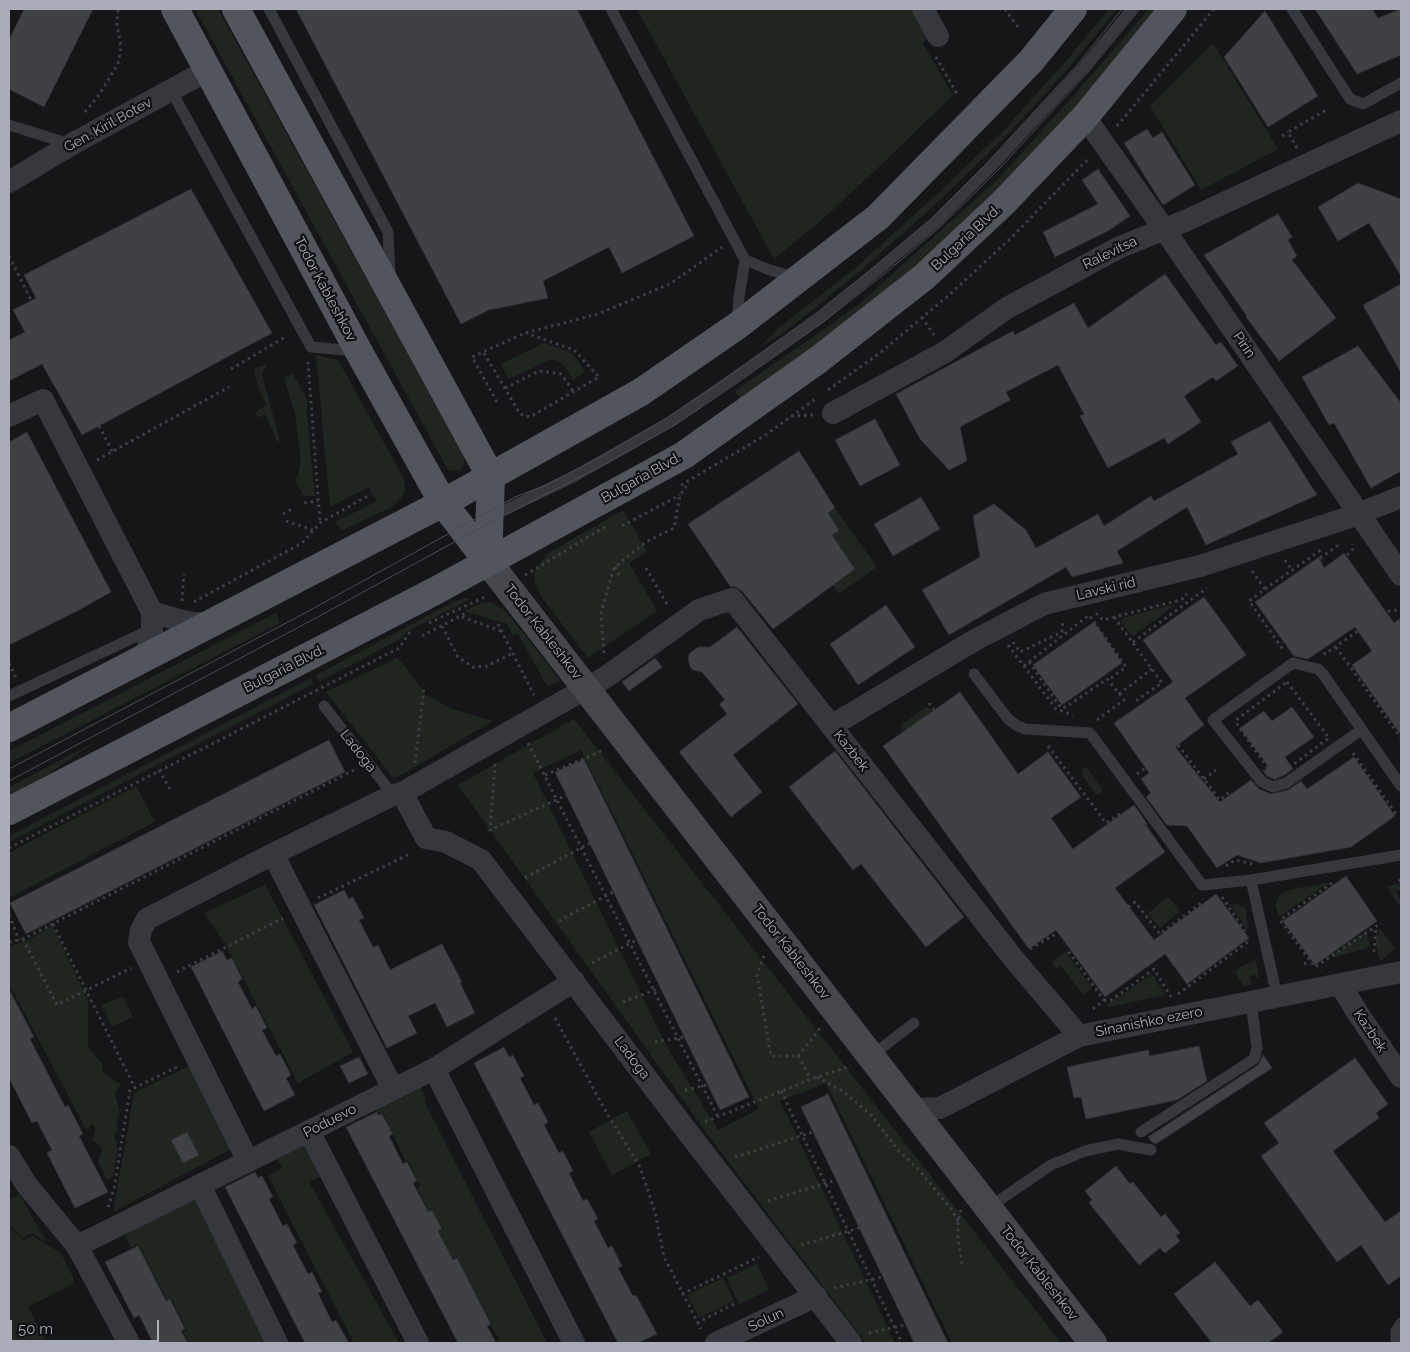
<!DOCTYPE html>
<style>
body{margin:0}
#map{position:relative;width:1410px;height:1352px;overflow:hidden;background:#161618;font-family:Raleway,sans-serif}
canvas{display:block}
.frame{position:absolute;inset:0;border:10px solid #a8adb8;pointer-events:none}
.scale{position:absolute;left:10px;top:1320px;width:149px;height:22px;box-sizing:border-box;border:2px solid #a8adb8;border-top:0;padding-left:6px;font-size:15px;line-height:18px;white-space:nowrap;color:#a8adb8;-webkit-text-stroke:4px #111113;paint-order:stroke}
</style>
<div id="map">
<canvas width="1410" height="1352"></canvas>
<div class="frame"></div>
<div class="scale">50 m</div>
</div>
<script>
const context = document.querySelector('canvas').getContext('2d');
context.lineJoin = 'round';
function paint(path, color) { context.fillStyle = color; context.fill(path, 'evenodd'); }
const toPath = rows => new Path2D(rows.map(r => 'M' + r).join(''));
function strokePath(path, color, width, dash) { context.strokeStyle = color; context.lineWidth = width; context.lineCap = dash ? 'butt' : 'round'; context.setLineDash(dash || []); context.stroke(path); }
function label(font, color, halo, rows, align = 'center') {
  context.font = font + ' Raleway,sans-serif'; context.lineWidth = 4.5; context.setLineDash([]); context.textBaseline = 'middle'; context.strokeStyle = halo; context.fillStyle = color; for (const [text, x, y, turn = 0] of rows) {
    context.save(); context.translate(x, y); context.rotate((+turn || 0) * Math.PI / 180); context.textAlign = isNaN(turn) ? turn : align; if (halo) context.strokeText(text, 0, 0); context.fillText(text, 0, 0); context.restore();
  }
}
paint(toPath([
 [195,9,218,9,464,456,465,461,463,466,460,470,454,471,449,470,446,466],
 [637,9,916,9,931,34,923,44,953,95,882,164,824,218,774,259],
 [1109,9,1117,9,1072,64,1010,132,938,202,857,274,786,331,759,348,781,326,854,269,934,197,1005,129,1067,60],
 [1149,9,1157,9,1074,109,1002,186,934,250,866,310,742,400,734,391,806,342,859,304,997,180,1068,102],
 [1213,43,1278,149,1201,190,1150,106],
 [544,343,572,353,585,372,573,380,565,366,552,359,508,379,501,364],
 [316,355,338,360,404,479,405,489,402,497,392,507,341,531,335,522,377,501,369,487,330,507],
 [267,364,262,374,280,441,277,441,265,414,258,418,255,412,267,405,260,392,253,369],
 [293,374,307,400,307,415,315,496,304,496,295,481,298,474,301,460,295,415,284,377],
 [835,508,877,567,839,594,833,585,855,569,831,535,839,529,830,517,756,564],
 [623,510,647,552,629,563,657,611,588,658,542,598,535,583,534,572,547,554],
 [465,598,471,599,410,630,400,639,319,682,316,675,453,602],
 [484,602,492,603,503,609,508,614,561,681,547,686,518,634,513,636,507,624,464,611],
 [1175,605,1133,636,1120,621,1126,617,1167,606],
 [276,613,280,623,9,763,9,751],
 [397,658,406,667,426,695,452,709,493,721,394,779,326,692],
 [311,678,313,684,9,842,9,836],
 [926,707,931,709,932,712,905,731,902,729,900,726],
 [574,719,1061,1343,952,1343,826,1083,780,1101,895,1343,866,1343,708,1135,458,785],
 [581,750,759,1109,718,1130,668,1049,533,773],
 [97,741,32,785,9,797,9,787],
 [1083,767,1087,768,1102,789,1101,794,1096,795,1082,775],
 [136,786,155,822,9,898,9,853],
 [1332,882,1321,888,1279,917,1276,906,1276,900,1283,893,1292,889],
 [1400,883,1401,889,1396,892,1401,901,1401,908,1387,886],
 [265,885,353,1052,298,1083,225,944,204,913],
 [1168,897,1180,911,1160,928,1148,913],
 [1236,903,1246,909,1248,931,1230,905],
 [52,925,88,1000,88,1046,97,1059,102,1062,103,1072,121,1085,115,1092,120,1115,116,1121,118,1129,114,1136,118,1148,113,1177,107,1180,98,1161,102,1151,101,1146,93,1141,95,1127,92,1124,87,1131,9,984,9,946,28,941],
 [1380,929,1395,948,1380,962,1376,945,1376,936],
 [1367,931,1370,947,1332,958,1334,954],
 [1066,952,1092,988,1083,995,1061,966,1056,969,1052,962],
 [1256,960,1259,977,1257,978,1254,974,1249,978,1252,983,1244,987,1235,973,1240,967],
 [1152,974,1165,995,1109,1007,1107,1005],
 [123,996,133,1017,112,1027,102,1005],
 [189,1066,231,1149,113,1212,134,1093],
 [416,1078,427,1100,424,1101,547,1343,497,1343,496,1341,501,1338,499,1339,493,1330,490,1326,492,1324,481,1304,477,1306,464,1280,467,1277,457,1257,453,1259,439,1232,443,1229,432,1209,428,1211,417,1188,420,1186,409,1162,405,1160,383,1113,379,1114,374,1105],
 [627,1111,651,1154,612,1175,589,1132],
 [307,1135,327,1174,309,1182,399,1343,354,1343,268,1176,282,1168,273,1152],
 [200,1186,276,1343,189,1343,183,1332,187,1330,171,1298,167,1300,138,1244,131,1247,119,1226],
 [19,1194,47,1242,32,1233,23,1238,9,1224,9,1200],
 [9,1226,23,1240,33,1236,61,1253,73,1277,73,1284,28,1307,47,1343,9,1343],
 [757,1264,769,1290,739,1304,727,1278],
 [723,1278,734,1301,699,1318,687,1295]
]), '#1e261f');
const building = toPath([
 [24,9,93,9,44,107,9,89,9,40,24,9],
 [296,9,577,9,694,236,622,273,609,247,543,281,548,298,489,310,461,324,296,9],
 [1315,9,1372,9,1378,18,1401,9,1401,55,1357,74,1315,9],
 [1265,11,1318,96,1268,127,1224,57,1265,11],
 [1147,129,1153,138,1162,132,1195,185,1163,205,1124,143,1147,129],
 [1098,169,1130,216,1108,231,1055,257,1043,232,1098,204,1082,180,1098,169],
 [1358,183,1401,199,1401,276,1369,223,1338,241,1318,207,1358,183],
 [191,189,272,333,82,435,42,364,9,381,9,340,25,332,13,310,36,298,24,275,191,189],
 [1278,214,1292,237,1288,240,1297,256,1292,260,1336,318,1279,361,1246,317,1247,316,1204,255,1278,214],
 [1165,274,1216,345,1221,342,1238,366,1216,381,1213,377,1184,396,1201,422,1168,444,1164,438,1108,468,1080,416,1084,414,1058,365,1006,392,1010,400,960,427,967,461,949,470,920,439,896,394,1013,331,1015,335,1074,303,1088,328,1165,274],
 [1401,284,1401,373,1363,305,1401,284],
 [1358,346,1401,403,1401,471,1371,488,1334,423,1329,425,1302,377,1358,346],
 [875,419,900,465,860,486,835,440,875,419],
 [1270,421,1317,495,1206,545,1187,507,1117,551,1123,563,1072,577,1066,567,949,635,922,590,980,557,973,516,994,504,1026,530,1036,548,1098,514,1104,526,1151,496,1154,501,1238,454,1231,442,1270,421],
 [27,432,111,592,79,610,9,645,9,442,27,432],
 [799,451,835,508,828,513,839,530,832,535,855,569,773,629,742,591,736,587,730,586,688,524,799,451],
 [921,497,940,529,893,556,874,524,921,497],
 [1344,553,1394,623,1401,618,1401,735,1352,665,1372,651,1355,627,1308,659,1294,656,1255,602,1319,557,1324,568,1344,553],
 [1204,597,1246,655,1185,698,1204,725,1175,747,1220,802,1251,780,1259,789,1271,794,1288,790,1301,781,1307,789,1354,757,1395,816,1351,847,1261,863,1237,855,1217,868,1187,826,1167,825,1146,797,1151,793,1141,779,1149,773,1114,723,1173,682,1143,640,1204,597],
 [886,605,915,647,858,685,830,644,886,605],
 [1094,622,1122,663,1062,705,1033,665,1094,622],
 [737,627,798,704,733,755,762,792,731,817,679,752,727,714,719,704,725,700,702,672,693,670,690,667,688,657,690,653,698,647,710,647,737,627],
 [655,658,662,667,629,691,622,682,655,658],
 [960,692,1018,774,1048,752,1081,797,1051,818,1073,849,1134,805,1148,825,1145,824,1165,852,1115,888,1154,940,1216,894,1249,938,1187,984,1165,954,1105,997,1056,930,1029,949,883,746,960,692],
 [1292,707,1314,737,1285,757,1293,769,1283,776,1274,779,1267,776,1263,771,1269,767,1240,728,1264,711,1272,721,1292,707],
 [329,740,345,772,26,934,10,903,329,740],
 [835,751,964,917,926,947,861,864,853,870,789,787,835,751],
 [584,759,749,1097,720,1110,555,772,584,759],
 [1346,876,1377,921,1315,965,1283,921,1346,876],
 [344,890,349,899,353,897,364,918,359,920,373,947,378,945,390,970,442,944,462,982,460,983,475,1013,447,1027,435,1003,408,1016,417,1033,387,1048,314,905,344,890],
 [222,951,227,960,232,958,242,979,238,982,252,1009,256,1006,267,1028,262,1030,276,1056,280,1054,291,1075,286,1078,295,1095,264,1111,191,967,222,951],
 [9,989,34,1037,30,1039,65,1107,68,1105,83,1134,79,1136,108,1192,75,1208,47,1153,52,1150,44,1135,37,1121,32,1123,9,1078,9,989],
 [1199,1046,1207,1081,1177,1100,1086,1119,1081,1097,1074,1098,1067,1067,1148,1050,1150,1056,1199,1046],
 [504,1047,509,1057,513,1055,524,1076,520,1078,534,1105,538,1103,548,1122,544,1125,559,1153,563,1151,573,1171,569,1173,583,1201,587,1199,598,1219,594,1221,608,1248,612,1246,622,1266,618,1268,633,1296,636,1295,657,1334,638,1343,618,1343,474,1063,504,1047],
 [1263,1055,1272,1068,1156,1144,1152,1142,1148,1137,1258,1065,1263,1055],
 [359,1057,368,1074,349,1083,340,1066,359,1057],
 [1355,1058,1388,1104,1376,1113,1379,1118,1333,1151,1385,1222,1401,1211,1401,1276,1388,1285,1361,1245,1337,1262,1261,1156,1279,1143,1264,1123,1355,1058],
 [828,1094,948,1343,914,1343,906,1325,801,1107,828,1094],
 [377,1112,378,1115,382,1114,393,1134,389,1136,403,1164,407,1162,417,1181,413,1183,428,1212,432,1210,442,1229,438,1231,453,1260,457,1258,481,1305,491,1324,487,1326,496,1343,458,1343,346,1127,377,1112],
 [187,1132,199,1155,183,1163,171,1140,187,1132],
 [1116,1166,1130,1184,1133,1182,1161,1217,1165,1214,1180,1233,1176,1236,1180,1241,1165,1253,1160,1248,1139,1265,1089,1203,1092,1200,1085,1191,1116,1166],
 [255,1172,258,1178,262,1176,273,1197,269,1199,283,1226,287,1224,297,1243,293,1245,308,1274,312,1272,322,1292,318,1293,332,1322,336,1320,349,1343,305,1343,225,1187,255,1172],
 [138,1246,166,1301,170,1299,185,1329,181,1331,188,1343,153,1343,139,1315,134,1318,105,1262,138,1246],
 [1215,1262,1250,1306,1258,1300,1283,1332,1268,1343,1212,1343,1174,1294,1215,1262]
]);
paint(building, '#404145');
strokePath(building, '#303034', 1);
strokePath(toPath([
 [1005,9,1020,30],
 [468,32,513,10],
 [470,36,515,15],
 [936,57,958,96],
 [85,112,99,95,118,64,121,47,117,24,118,9],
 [1117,126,1214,9],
 [1282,136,1288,132],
 [1297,148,1288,132,1328,109],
 [9,256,31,300],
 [922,317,934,335],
 [41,345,52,339],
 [484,353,520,414,530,417,599,377,574,350,526,333],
 [308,362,320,523],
 [231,369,287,336],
 [505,388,539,371,561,374,573,391],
 [828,390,881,352,948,296,1011,238,1090,157],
 [497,402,472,357,525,333,598,314,670,284,722,247],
 [87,405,93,402],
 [791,416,813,415],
 [99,426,112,451],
 [97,460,229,387],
 [681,485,764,436,817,398],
 [304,503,318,501],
 [283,514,294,508],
 [286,521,313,530],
 [622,526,680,495],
 [1347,555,1353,549,1353,544],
 [1320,558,1340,544],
 [1285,560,1292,570],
 [615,567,619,575],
 [646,568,668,606],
 [1252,571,1265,589,1249,601,1284,651],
 [525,575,608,525],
 [1265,589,1321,550],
 [182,601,184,574],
 [194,602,302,543,320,523,371,494],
 [1096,613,1103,620,1180,600,1186,597,1187,590],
 [462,617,501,631],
 [1114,617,1162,683,1134,702],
 [429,623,487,596],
 [498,624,534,695],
 [442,626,458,657,473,667,487,666,513,653],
 [422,636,466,613],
 [1013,642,1020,652,1062,632,1063,619],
 [1133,642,1207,588],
 [1008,645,1056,709,1073,715],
 [1336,647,1401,738],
 [1302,649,1315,639,1325,654,1385,612,1397,610,1397,607],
 [604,653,601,613,613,571,615,567,646,542,674,528,680,495,689,482],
 [1029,662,1061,708,1066,707,1107,679],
 [9,663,16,678],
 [1024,666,1089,615,1126,667,1108,680],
 [1287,682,1329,738,1275,778,1238,726,1236,720,1287,682],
 [1119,694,1152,669],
 [929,703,934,710],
 [1097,720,1124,700,1104,675],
 [528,743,718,1117],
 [1178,745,1220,800,1231,791],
 [1048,746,1106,823,1121,813],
 [1353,753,1398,817],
 [415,763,424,687],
 [495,764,490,830,567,795],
 [159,770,171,791],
 [1137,774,1176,746],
 [545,775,604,750],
 [1204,779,1216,770],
 [9,848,399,648,410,632],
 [1226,866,1235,860,1253,864],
 [525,878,590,843],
 [1399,879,1401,882],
 [1332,883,1280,920,1315,967,1381,923],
 [1222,897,1245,931],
 [318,898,410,854],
 [9,915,19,940],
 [559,921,613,892],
 [53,924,135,1088],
 [1069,926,1097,906],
 [23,939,57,1005,131,968],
 [9,942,23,939,356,769],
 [1030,949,1059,932,1069,924,1067,922],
 [1374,952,1376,926],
 [764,956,757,975,771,1056,798,1056],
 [592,963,637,940],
 [1304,964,1310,961],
 [177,972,283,918],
 [1178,994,1249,941],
 [1104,1000,1110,1001,1154,969,1171,997],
 [623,1002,660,988],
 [1093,1009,1104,1000,1068,951,1135,902,1160,934,1204,901],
 [555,1018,605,1110,640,1167,655,1212,664,1257,701,1329],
 [655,1042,684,1037],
 [798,1056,821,1027],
 [798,1056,811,1079],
 [817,1077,844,1092,871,1115,899,1151,919,1170,951,1209,958,1221],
 [685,1090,707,1085],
 [781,1091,902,1343],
 [705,1122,811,1079,851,1066],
 [735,1157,813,1132],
 [768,1201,836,1180],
 [108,1207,114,1189,130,1090,179,1066],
 [961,1210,958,1221,958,1238,962,1264],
 [801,1245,859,1228],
 [834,1288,882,1277],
 [682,1294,759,1257],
 [697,1323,736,1303],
 [869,1333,905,1325]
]), '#3d3f44', 3, [2.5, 4]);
strokePath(toPath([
 [269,9,388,232,390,275],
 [611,9,745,260,739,297,737,323],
 [1292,9,1350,99,1363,104,1401,83],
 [171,90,311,347,357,351],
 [9,125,70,144],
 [745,260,770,270,797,278],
 [490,517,573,477,670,422,820,318,935,223,992,166,1084,67,1132,9],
 [974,674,1008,719,1016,725,1025,729,1090,733,1202,885,1251,880,1401,855],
 [9,696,152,629],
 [324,706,393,795],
 [1361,730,1286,783,1273,787,1262,782,1213,720,1293,663,1318,669,1323,674,1401,786],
 [1251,880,1277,996],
 [871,1056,914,1023],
 [1141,1132,1254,1059,1257,1048,1251,1002],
 [988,1208,1051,1165,1085,1151,1118,1144,1151,1150],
 [1396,1343,1396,1331,1401,1323]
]), '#37383d', 11);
strokePath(toPath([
 [923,9,938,36],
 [1085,117,1164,229,1401,575],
 [9,182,72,144,208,70],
 [833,413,945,352,1007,308,1120,247,1185,221,1401,121],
 [9,416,43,400,152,612,152,632,148,647,143,658],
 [152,612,175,619,192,623,211,623],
 [831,726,975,640,1044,604,1200,566,1350,517,1401,497],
 [402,793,426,838,446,842,481,860,686,1130,851,1343],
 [273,854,393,1089],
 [1340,984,1357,1012,1401,1077],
 [434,1069,574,1343],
 [912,1109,940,1108,1079,1036,1401,972],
 [309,1131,418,1343],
 [9,1156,26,1184,77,1246,129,1343],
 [248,1161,139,942,141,930,147,919,273,854,393,795,402,793,606,677,699,610,732,599,1013,958,1079,1036],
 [200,1185,277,1343],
 [77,1246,434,1069,574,981],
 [716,1343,816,1296]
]), '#37383d', 22);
strokePath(toPath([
 [488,562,1093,1343]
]), '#45474d', 28);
strokePath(toPath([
 [175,9,359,352,443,503,488,562],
 [236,9,491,477,488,562],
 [9,728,443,503,641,392,737,326,878,217,1031,61,1073,9],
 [9,811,435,591,684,455,818,360,924,277,1003,203,1085,117,1173,9]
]), '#53555c', 28);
strokePath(toPath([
 [9,769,305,613,515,497,544,486,598,458,665,419,718,384,815,314,874,267,932,218,987,163,1079,63,1122,9],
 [9,781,314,619,489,523,602,466,675,425,727,390,822,323,883,275,939,228,999,169,1088,72,1140,9]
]), '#4a4c52', 1);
label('14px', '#a8adb8', '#111113', [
 ["Gen. Kiril Botev",108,125,-29],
 ["Bulgaria Blvd.",966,238,-43],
 ["Ralevitsa",1110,253,-26],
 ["Todor Kableshkov",325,289,62],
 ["Pirin",1244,345,56],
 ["Bulgaria Blvd.",641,478,-29],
 ["Lavski rid",1106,589,-13],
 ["Todor Kableshkov",543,632,52],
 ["Bulgaria Blvd.",284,669,-27],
 ["Ladoga",358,751,52],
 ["Kazbek",851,751,52],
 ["Todor Kableshkov",791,952,52],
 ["Sinanishko ezero",1149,1022,-11],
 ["Kazbek",1370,1031,56],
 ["Ladoga",632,1058,53],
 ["Poduevo",330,1121,-27],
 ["Todor Kableshkov",1039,1273,52],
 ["Solun",766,1320,-25]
]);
</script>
